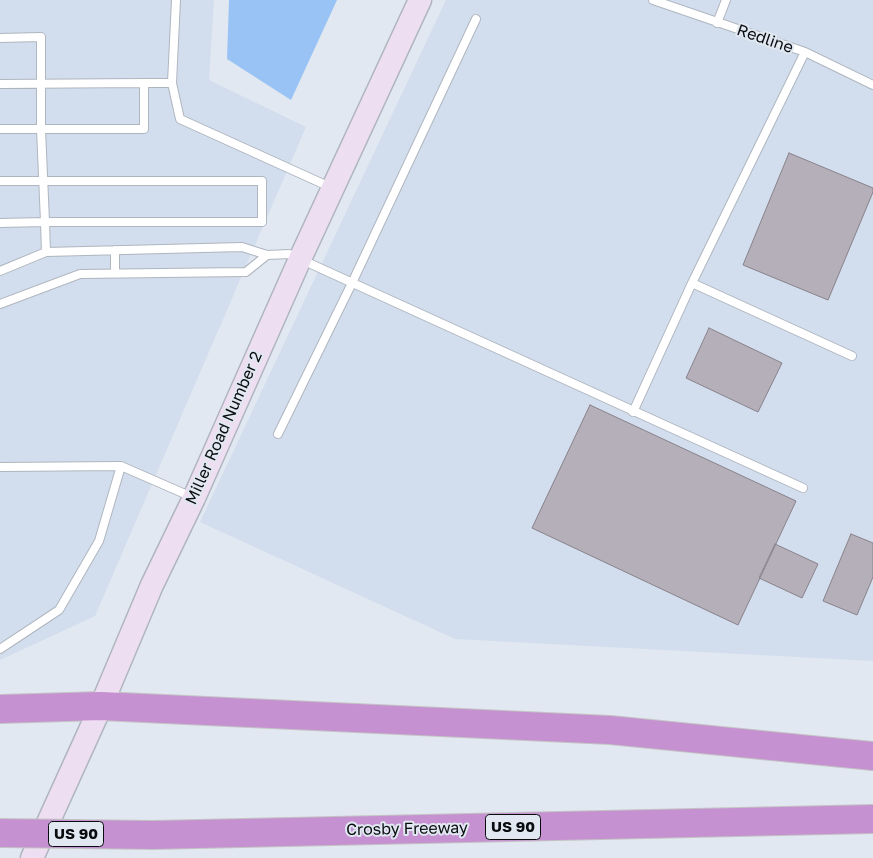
<!DOCTYPE html>
<style>
body{margin:0}
canvas{display:block;background:#e1e8f1}
</style>
<canvas width="873" height="858"></canvas>
<script>
const context = document.querySelector('canvas').getContext('2d');
context.lineJoin = 'round';
function paint(path, color) { context.fillStyle = color; context.fill(path, 'evenodd'); }
const toPath = rows => new Path2D(rows.map(r => 'M' + r).join(''));
function strokePath(path, color, width, dash) { context.strokeStyle = color; context.lineWidth = width; context.lineCap = dash ? 'butt' : 'round'; context.setLineDash(dash || []); context.stroke(path); }
function label(font, color, halo, rows, align = 'center') {
  context.font = font + ' "Golos Text",sans-serif'; context.lineWidth = 4; context.setLineDash([]); context.textBaseline = 'middle'; context.strokeStyle = halo; context.fillStyle = color; for (const [text, x, y, turn = 0] of rows) {
    context.save(); context.translate(x, y); context.rotate((+turn || 0) * Math.PI / 180); context.textAlign = isNaN(turn) ? turn : align; if (halo) context.strokeText(text, 0, 0); context.fillText(text, 0, 0); context.restore();
  }
}
paint(toPath([
 [0,0,214,0,209,80,306,127,95,616,0,660],
 [446,0,873,0,873,661,455,639,200,522]
]), '#d2dded');
paint(toPath([
 [229,0,337,0,291,100,227,59]
]), '#99c3f4');
const building = toPath([
 [789,153,873,188,873,192,828,300,743,265,789,153],
 [709,328,782,363,758,412,686,378,709,328],
 [590,405,796,501,738,625,532,528,590,405],
 [851,534,873,543,873,577,857,615,823,601,851,534],
 [775,544,818,564,802,598,759,578,775,544]
]);
paint(building, '#b5afb9');
strokePath(building, '#88828b', 1);
const lane = toPath([
 [176,0,172,83,180,119,330,187],
 [653,0,805,52,873,85],
 [717,23,726,0],
 [0,38,41,37,41,129,45,222,0,223],
 [144,83,172,83],
 [0,84,144,83,144,129,0,129],
 [0,181,262,181,262,222,45,222,46,252],
 [0,271,46,252,242,247,267,255,289,254,803,488],
 [115,273,115,250],
 [692,283,852,356],
 [0,304,80,274,246,272,267,255],
 [633,412,692,283,805,52],
 [278,434,352,283,476,19],
 [0,467,121,466,192,497],
 [0,649,59,610,99,541,121,466]
]);
const secondary = toPath([
 [32,858,101,706,152,585,194,498,300,259,420,0]
]);
const highway = toPath([
 [0,709,101,706,610,730,873,756],
 [153,835,873,819]
]);
strokePath(lane, '#afb6bf', 10);
strokePath(secondary, '#afb6bf', 25);
strokePath(highway, '#c4c5c5', 30);
strokePath(lane, '#fff', 8);
strokePath(secondary, '#eedef1', 22);
strokePath(highway, '#c691d0', 28);
const highwayBridge = toPath([
 [0,833,153,835]
]);
strokePath(highwayBridge, '#c4c5c5', 30, []);
strokePath(highwayBridge, '#c691d0', 28);
for (const [x, y, w] of [
 [513,827,55],
 [76,834,55]
]) { const box = new Path2D(); box.roundRect(x - w / 2, y - 12.5, w, 25, 4); context.fillStyle = '#e1e8f1'; context.fill(box); strokePath(box, '#0a0c0f', 1); }
label('bold 15px', '#0a0c0f', null, [
 ["US 90",513,827],
 ["US 90",76,834]
]);
label('16px', '#0a0c0f', '#e1e8f1', [
 ["Redline",765,39,19],
 ["Miller Road Number 2",224,428,-66],
 ["Crosby Freeway",407,829,-1]
]);
</script>
